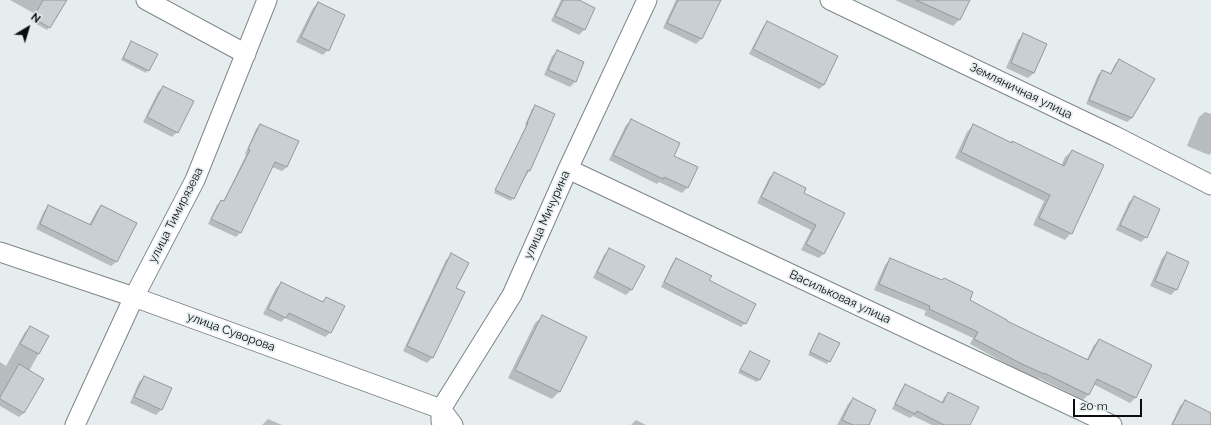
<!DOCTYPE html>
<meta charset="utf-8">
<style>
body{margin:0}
#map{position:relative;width:1211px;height:425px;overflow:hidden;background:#e5edef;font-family:Raleway,sans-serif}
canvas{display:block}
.north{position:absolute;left:8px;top:8px;width:40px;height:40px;-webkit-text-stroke:3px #e5edef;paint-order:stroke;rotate:38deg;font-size:11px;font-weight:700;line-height:16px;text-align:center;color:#0a0c0d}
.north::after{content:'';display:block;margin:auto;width:14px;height:18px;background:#0a0c0d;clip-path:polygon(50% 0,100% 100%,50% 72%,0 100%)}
.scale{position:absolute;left:1073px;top:399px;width:69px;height:18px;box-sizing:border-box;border:2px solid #0a0c0d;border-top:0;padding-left:5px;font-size:12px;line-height:14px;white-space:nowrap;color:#0a0c0d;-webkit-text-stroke:3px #e5edef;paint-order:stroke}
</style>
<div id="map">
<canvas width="1211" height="425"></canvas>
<div class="north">N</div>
<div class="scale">20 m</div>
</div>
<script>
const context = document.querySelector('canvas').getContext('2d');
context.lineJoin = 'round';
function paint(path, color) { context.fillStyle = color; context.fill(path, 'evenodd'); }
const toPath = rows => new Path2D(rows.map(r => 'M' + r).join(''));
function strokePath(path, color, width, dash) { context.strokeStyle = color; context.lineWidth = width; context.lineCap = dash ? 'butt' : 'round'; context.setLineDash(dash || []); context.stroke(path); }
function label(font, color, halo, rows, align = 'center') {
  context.font = font + ' Raleway,sans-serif'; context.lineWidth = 3.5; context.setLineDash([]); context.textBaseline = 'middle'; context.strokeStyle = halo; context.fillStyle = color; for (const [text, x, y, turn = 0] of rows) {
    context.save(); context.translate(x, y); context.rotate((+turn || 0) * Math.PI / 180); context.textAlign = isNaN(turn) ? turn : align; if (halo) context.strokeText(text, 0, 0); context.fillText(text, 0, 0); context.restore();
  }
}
paint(toPath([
 [10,0,57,0,63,4,47,30,31,21,35,14],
 [561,0,577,0,594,8,584,30,579,35,551,21],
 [676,0,720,0,701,39,696,44,663,28],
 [895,0,968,0,959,20,953,26],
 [318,3,328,50,323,55,296,42,313,8],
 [767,22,824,85,819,89,749,54,763,27],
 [1024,34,1034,73,1028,78,1006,68,1018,40],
 [131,42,148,70,146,73,121,60],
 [558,51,583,63,575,82,570,87,544,75,552,56],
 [1119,60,1132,118,1127,122,1086,104,1098,75,1102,71,1110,74,1115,64],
 [163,87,177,132,172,137,143,122,158,92],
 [535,106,553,114,529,171,511,201,494,193,526,126,525,125,532,109],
 [1205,112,1211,114,1211,153,1209,155,1187,146,1199,117],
 [631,120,673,156,697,168,687,188,682,193,659,182,657,184,609,160,626,125],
 [260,125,287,167,282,171,272,167,240,233,236,237,208,224,217,205,221,201,223,202,246,155,245,154,256,129],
 [973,126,1061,166,1065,157,1072,151,1071,233,1065,240,1033,225,1044,201,955,158,967,132],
 [774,173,802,193,844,214,824,253,819,258,801,250,811,230,757,203,769,178],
 [1134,197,1146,237,1141,242,1116,230,1129,202],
 [101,206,116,262,111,266,36,229,44,211,48,207,89,225,97,210],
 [609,250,632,289,626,295,593,278,604,255],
 [1167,253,1188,262,1176,290,1171,295,1150,286,1162,258],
 [451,255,455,288,432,358,427,363,403,351,446,260],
 [676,259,708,280,745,323,741,327,661,287,672,264],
 [890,259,1006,321,1086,361,1094,345,1099,340,1151,365,1135,398,1130,403,1093,384,1088,395,1083,400,1039,378,1038,379,1016,369,970,344,973,338,924,315,926,311,874,290,885,265],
 [281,283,321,303,326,298,331,332,325,337,285,318,281,322,263,314,276,288],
 [543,316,586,338,559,392,552,399,508,378,535,323],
 [30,327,48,337,29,371,24,413,19,417,0,406,0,362,6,366,25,332],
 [819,334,838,343,827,364,808,355],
 [750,352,759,380,757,382,738,373],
 [144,377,161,410,156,415,130,403,139,382],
 [905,386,941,404,944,397,949,393,969,425,932,425,913,416,910,418,892,409,901,390],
 [853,399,868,425,837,425,848,404],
 [1185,401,1211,414,1211,425,1171,425,1180,406],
 [268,419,282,425,262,425],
 [636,420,646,425,631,425]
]), '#0003');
const building = toPath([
 [43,0,67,0,50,28,33,18,43,0],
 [563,0,579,0,595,8,585,30,555,16,563,0],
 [678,0,721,0,702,39,667,23,678,0],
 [916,0,970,0,960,20,916,0],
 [318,2,345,15,329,51,301,37,318,2],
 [767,21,838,56,824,85,753,49,767,21],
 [1023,33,1047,44,1034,73,1011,63,1023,33],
 [131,41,158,54,149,71,123,58,131,41],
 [557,50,584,62,576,82,548,70,557,50],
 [1119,59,1155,79,1132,118,1089,100,1102,70,1111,74,1119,59],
 [163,86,194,101,178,133,147,117,163,86],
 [535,105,555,114,530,171,528,170,514,199,495,190,528,123,527,123,535,105],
 [631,119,680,143,674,156,698,167,688,188,664,177,663,179,613,155,631,119],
 [260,124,299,141,287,167,275,162,241,233,211,219,221,200,224,201,250,150,248,149,260,124],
 [973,124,1012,143,1012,141,1064,166,1072,150,1104,165,1072,234,1039,218,1050,195,961,152,973,124],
 [774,172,806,188,804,193,845,213,824,254,806,244,816,225,761,197,774,172],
 [1134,196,1160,209,1147,238,1120,225,1134,196],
 [48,205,91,225,101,205,137,223,117,262,40,224,48,205],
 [609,248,645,266,632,290,597,272,609,248],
 [1167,252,1189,262,1177,290,1155,281,1167,252],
 [451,253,469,263,456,288,465,292,433,358,407,346,451,253],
 [676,258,712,276,709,280,756,304,746,324,664,282,676,258],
 [890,258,942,280,944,278,973,292,970,300,1007,320,1007,321,1088,360,1099,339,1152,365,1136,398,1097,379,1089,395,1044,373,1044,374,1022,364,974,339,978,332,929,309,930,306,879,284,890,258],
 [281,282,323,302,326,297,345,306,331,333,289,313,286,318,268,309,281,282],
 [542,315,587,337,560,392,515,370,542,315],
 [30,326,49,336,39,354,20,344,30,326],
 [819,333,840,343,830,362,810,352,819,333],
 [750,351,770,361,760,380,740,370,750,351],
 [19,364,44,379,24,413,0,399,0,397,19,364],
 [144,376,172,388,162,410,134,397,144,376],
 [905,384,943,403,948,392,979,407,970,425,944,425,917,411,915,414,895,404,905,384],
 [853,398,876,410,869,425,853,425,842,420,853,398],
 [1185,400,1211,413,1211,425,1172,425,1185,400]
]);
paint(building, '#cacfd3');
strokePath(building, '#93989d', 1);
const minor = toPath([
 [146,0,246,54],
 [830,0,1115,136,1211,185],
 [568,169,1112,425],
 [0,252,134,297,441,409,453,425],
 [441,421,441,409,512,295,568,169,647,0],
 [75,425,134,297,195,180,267,0]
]);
strokePath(minor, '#7e8487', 21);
strokePath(minor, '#fff', 19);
label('12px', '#0a0c0d', '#e5edef', [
 ["Земляничная улица",1021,91,26],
 ["улица Тимирязева",176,215,-63],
 ["улица Мичурина",547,215,-66],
 ["Васильковая улица",840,297,25],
 ["улица Суворова",231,332,20]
]);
</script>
